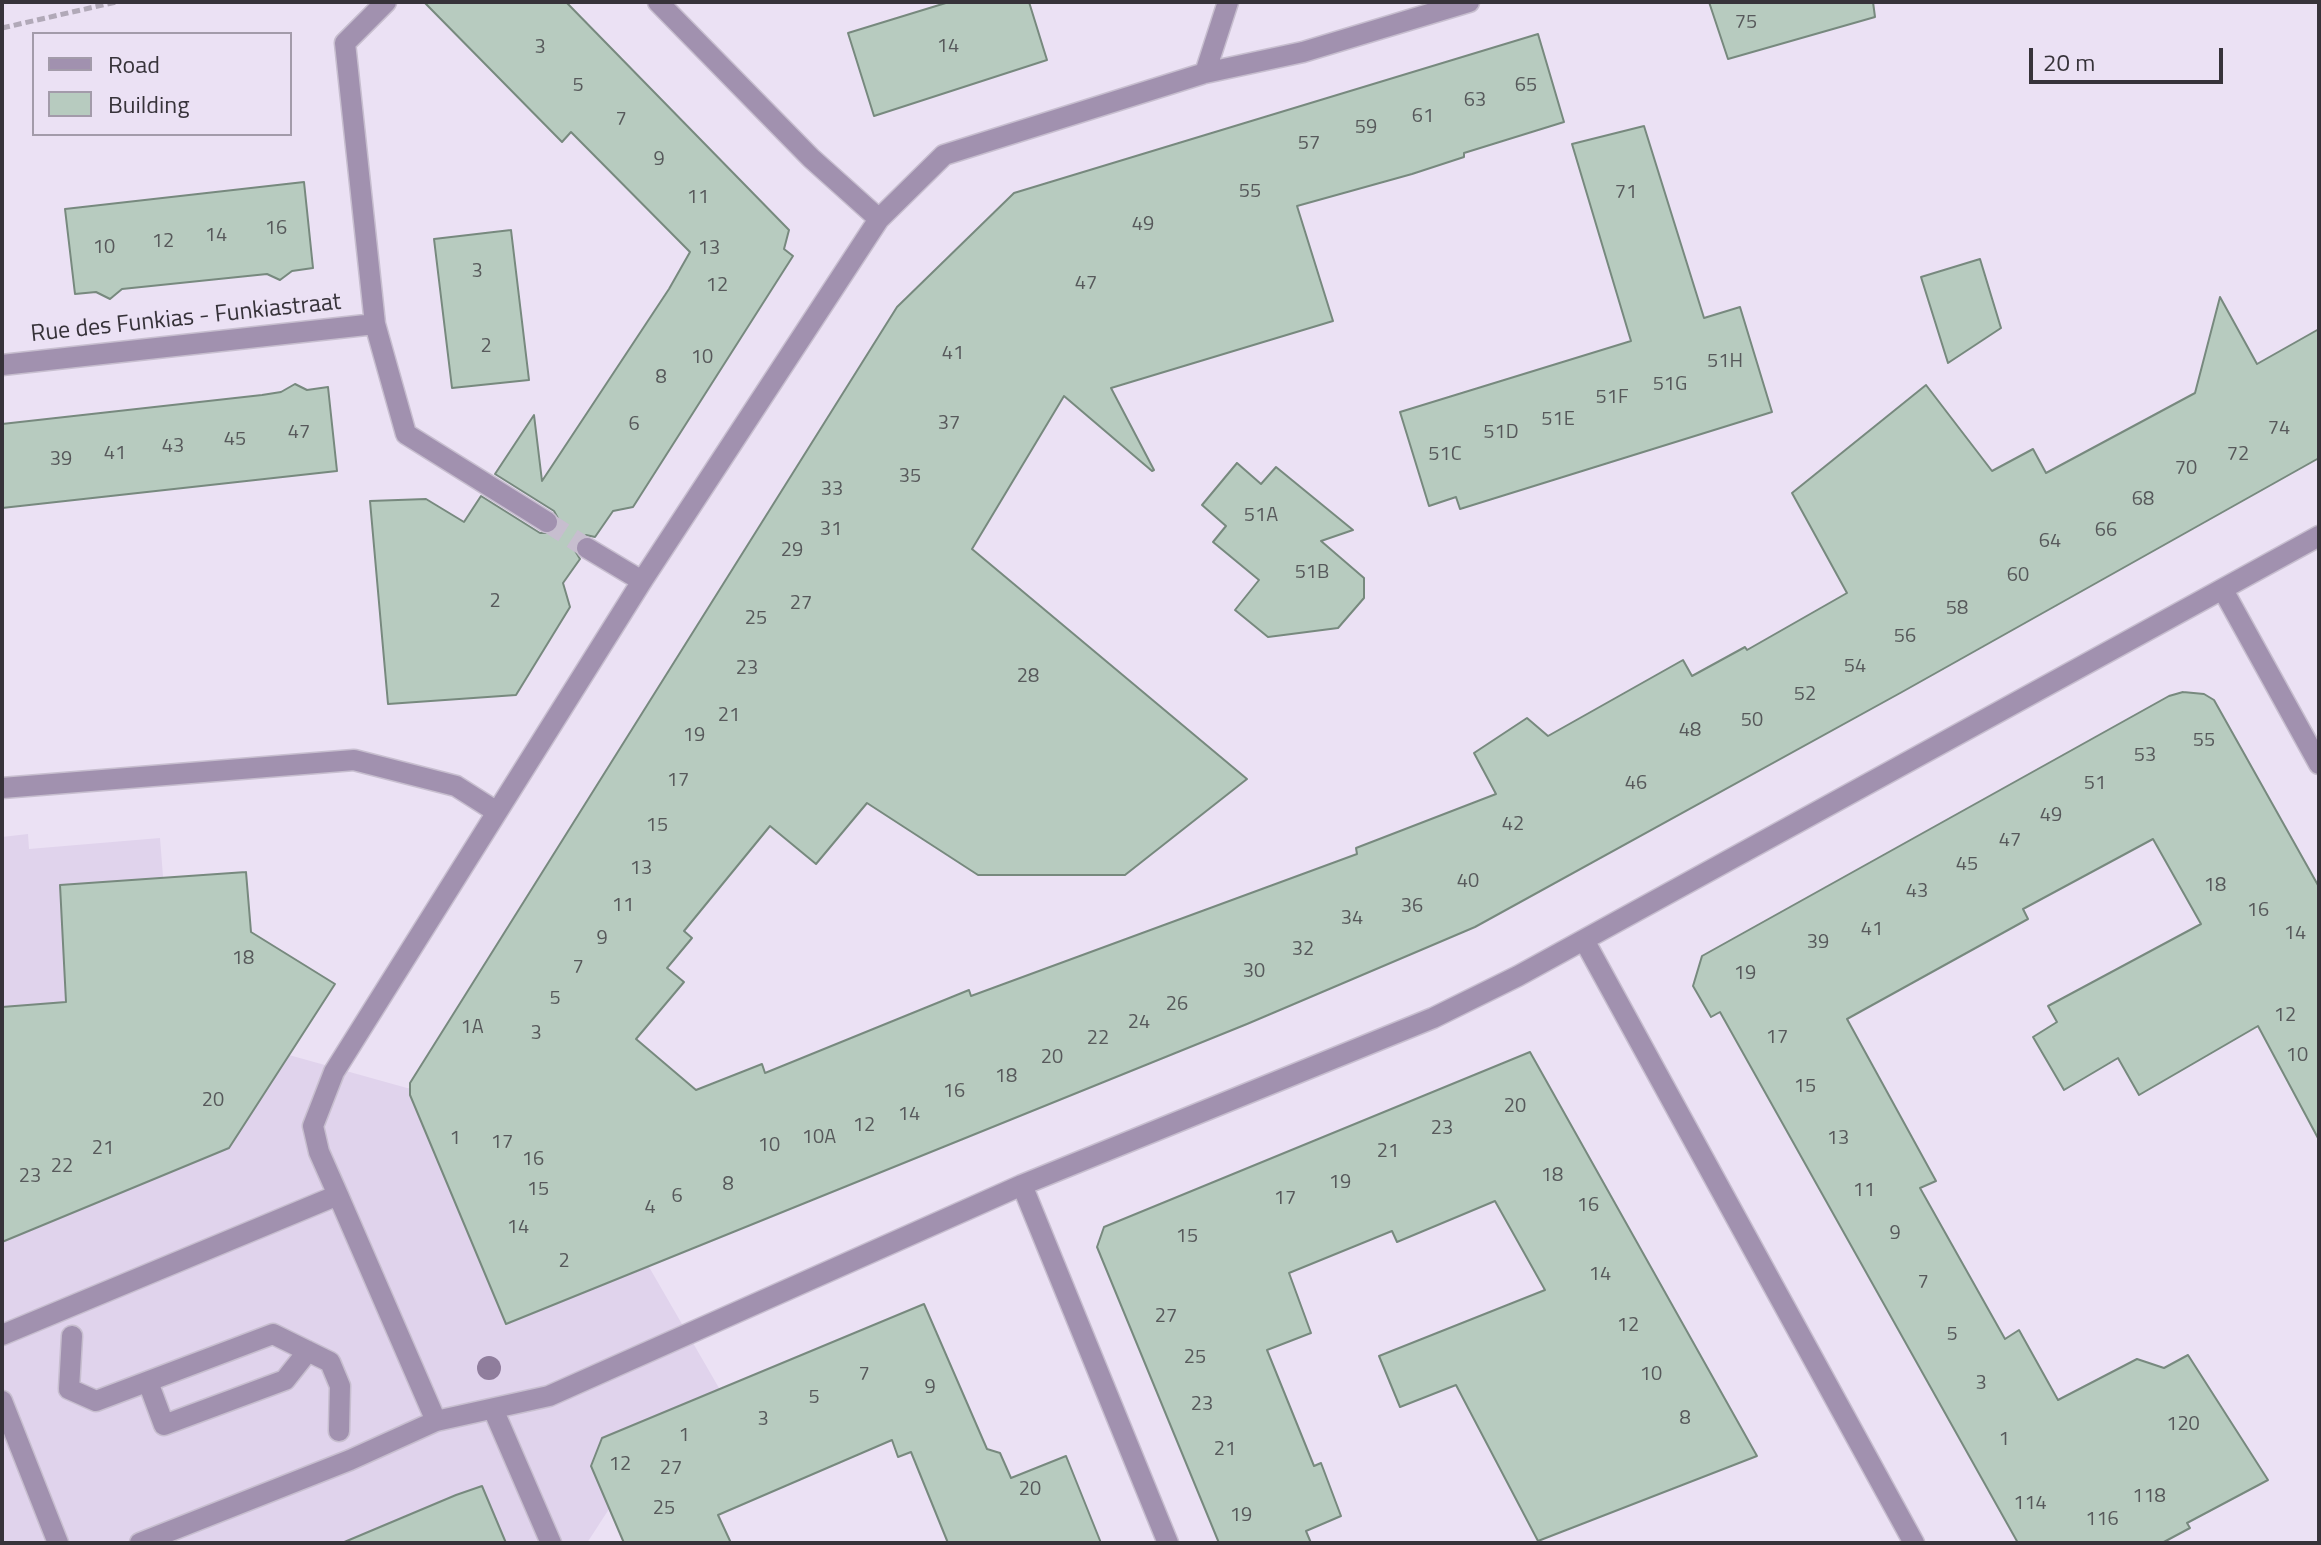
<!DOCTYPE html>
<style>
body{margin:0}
#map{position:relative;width:2321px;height:1545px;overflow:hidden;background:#ebe1f4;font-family:"Titillium Web",sans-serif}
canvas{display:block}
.frame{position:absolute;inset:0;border:4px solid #37333a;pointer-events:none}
.legend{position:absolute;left:32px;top:32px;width:260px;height:104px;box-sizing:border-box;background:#ebe1f4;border:2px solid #a39baa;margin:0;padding:10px 14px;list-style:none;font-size:24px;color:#37333a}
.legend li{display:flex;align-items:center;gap:16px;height:40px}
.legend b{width:40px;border:2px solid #a39baa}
.scale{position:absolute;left:2029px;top:48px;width:194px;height:36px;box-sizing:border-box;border:4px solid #37333a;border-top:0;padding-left:10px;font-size:24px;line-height:28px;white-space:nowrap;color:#37333a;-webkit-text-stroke:6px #ebe1f4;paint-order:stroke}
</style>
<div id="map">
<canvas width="2321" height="1545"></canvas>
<div class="frame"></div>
<ul class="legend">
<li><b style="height:10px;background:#a191af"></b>Road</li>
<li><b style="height:22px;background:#b7cbbf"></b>Building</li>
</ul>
<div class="scale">20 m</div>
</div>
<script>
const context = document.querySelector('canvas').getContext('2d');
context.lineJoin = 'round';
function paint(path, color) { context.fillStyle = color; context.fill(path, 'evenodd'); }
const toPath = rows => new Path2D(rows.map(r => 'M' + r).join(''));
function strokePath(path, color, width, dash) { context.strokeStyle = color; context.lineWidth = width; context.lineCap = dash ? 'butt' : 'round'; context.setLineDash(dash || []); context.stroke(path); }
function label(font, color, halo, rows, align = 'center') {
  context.font = font + ' "Titillium Web",sans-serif'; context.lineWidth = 6; context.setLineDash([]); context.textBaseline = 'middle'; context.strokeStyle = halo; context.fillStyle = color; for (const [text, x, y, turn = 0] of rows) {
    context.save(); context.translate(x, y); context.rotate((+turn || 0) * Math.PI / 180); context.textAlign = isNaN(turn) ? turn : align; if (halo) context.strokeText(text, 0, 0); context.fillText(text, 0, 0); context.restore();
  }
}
paint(toPath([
 [28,834,29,849,160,838,171,979,289,1055,407,1088,508,1098,621,1198,649,1267,719,1388,747,1451,609,1509,587,1543,2,1543,2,837]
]), '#e0d3ec');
const building = toPath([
 [424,2,566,2,789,230,784,249,793,256,633,507,613,511,595,537,586,535,576,541,574,549,580,559,563,583,570,607,516,695,388,704,370,501,426,499,464,522,481,496,540,533,554,533,560,522,554,511,495,474,534,415,542,481,669,289,690,252,571,132,562,142,424,2],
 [949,2,1029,2,1047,60,874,116,848,33,949,2],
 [1709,2,1873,2,1875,17,1728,59,1709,2],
 [1538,34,1564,122,1464,153,1464,157,1412,174,1297,206,1333,321,1111,388,1154,470,1152,471,1064,396,972,549,1247,779,1125,875,978,875,867,803,816,864,770,826,684,931,692,938,667,968,684,982,636,1039,696,1090,762,1064,765,1073,969,990,971,996,1357,854,1356,848,1496,794,1474,753,1527,718,1548,736,1683,660,1692,676,1745,647,1747,650,1847,593,1792,493,1926,385,1992,471,2033,449,2046,473,2195,393,2220,297,2257,364,2319,329,2319,458,1902,692,1475,927,1247,1024,506,1324,410,1095,410,1083,897,307,1014,193,1538,34],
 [1644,126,1704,318,1740,307,1772,412,1460,509,1456,497,1429,506,1400,412,1631,341,1572,144,1644,126],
 [304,182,313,268,292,271,280,280,267,274,122,289,110,299,96,292,75,294,65,209,304,182],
 [511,230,529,380,452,388,434,239,511,230],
 [1980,259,2001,328,1948,363,1921,277,1980,259],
 [295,384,307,390,328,387,337,471,2,508,2,424,262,395,281,392,295,384],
 [1237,463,1261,484,1276,467,1353,530,1321,541,1364,578,1364,598,1338,628,1268,637,1235,610,1259,580,1213,542,1226,526,1202,505,1237,463],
 [2183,692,2204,694,2214,700,2319,887,2319,1140,2258,1026,2139,1095,2118,1058,2064,1090,2033,1037,2057,1022,2048,1006,2201,924,2153,839,2023,909,2028,919,1847,1019,1936,1181,1920,1188,2005,1339,2019,1330,2058,1400,2137,1359,2164,1368,2188,1355,2268,1480,2187,1523,2190,1528,2162,1543,2018,1543,1720,1012,1711,1017,1693,986,1702,956,2169,696,2183,692],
 [246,872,251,932,335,984,229,1148,2,1242,2,1007,66,1002,60,885,246,872],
 [1530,1052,1757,1456,1538,1541,1456,1385,1400,1407,1379,1356,1545,1290,1495,1201,1397,1242,1392,1231,1289,1273,1311,1333,1267,1350,1314,1466,1321,1463,1341,1516,1306,1531,1311,1543,1219,1543,1097,1247,1104,1227,1530,1052],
 [924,1304,987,1449,1000,1453,1011,1478,1066,1456,1101,1543,948,1543,911,1452,898,1457,892,1440,718,1515,731,1543,624,1543,591,1466,602,1438,924,1304],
 [482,1486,506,1543,342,1543,456,1495,482,1486]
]);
paint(building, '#b7cbbf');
strokePath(building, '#77897e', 2);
strokePath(toPath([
 [547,522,587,548]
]), '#c7becf', 20, [20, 10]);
const pedestrian = toPath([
 [72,1336,69,1389,96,1401,273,1334,330,1362,340,1386,339,1431],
 [148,1382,164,1425,285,1380,308,1351]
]);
const minor = toPath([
 [386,2,345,43,375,324,406,434,547,522],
 [658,2,811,158,879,219],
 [1205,73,1228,2],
 [2,365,375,324],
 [587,548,642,581],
 [2223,590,2319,764],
 [2,788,354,760,456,786,497,812],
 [1584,940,1914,1543],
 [1022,1185,1168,1543],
 [338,1195,319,1152,313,1126,334,1072,642,581,879,219,944,155,1205,73,1303,52,1469,2],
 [2,1335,338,1195,436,1421],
 [2,1401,58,1543],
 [493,1409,551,1543],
 [140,1543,350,1460,436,1421,549,1396,1022,1185,1433,1018,1518,976,2319,536]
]);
strokePath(pedestrian, '#c7becf', 23);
strokePath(minor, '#c7becf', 23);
strokePath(toPath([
 [2,28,116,2]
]), '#b1a9b8', 5, [8, 4]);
strokePath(pedestrian, '#a191af', 20);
strokePath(minor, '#a191af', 20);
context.fillStyle = '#8f7d9c';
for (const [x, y] of [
 [489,1368]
]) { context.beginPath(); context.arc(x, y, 12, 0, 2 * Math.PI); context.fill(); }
label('20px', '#57595b', null, [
 ["75",1746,23],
 ["14",948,47],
 ["3",540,48],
 ["5",578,86],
 ["65",1526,86],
 ["63",1475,101],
 ["61",1423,117],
 ["7",621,120],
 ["59",1366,128],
 ["57",1309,144],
 ["9",659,160],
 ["55",1250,192],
 ["71",1626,193],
 ["11",698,198],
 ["49",1143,225],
 ["16",276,229],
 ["14",216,236],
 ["12",163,242],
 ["10",104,248],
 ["13",709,249],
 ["3",477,272],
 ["47",1086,284],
 ["12",717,286],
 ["2",486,347],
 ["41",953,354],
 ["10",702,358],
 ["51H",1725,362],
 ["8",661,378],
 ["51G",1670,385],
 ["51F",1612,398],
 ["51E",1558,420],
 ["37",949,424],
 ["6",634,425],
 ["74",2279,429],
 ["47",299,433],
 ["51D",1501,433],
 ["45",235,440],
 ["43",173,447],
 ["41",115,454],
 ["51C",1445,455],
 ["72",2238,455],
 ["39",61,460],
 ["70",2186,469],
 ["35",910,477],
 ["33",832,490],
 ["68",2143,500],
 ["51A",1261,516],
 ["31",831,530],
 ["66",2106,531],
 ["64",2050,542],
 ["29",792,551],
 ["51B",1312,573],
 ["60",2018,576],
 ["2",495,602],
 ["27",801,604],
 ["58",1957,609],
 ["25",756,619],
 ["56",1905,637],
 ["54",1855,667],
 ["23",747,669],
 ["28",1028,677],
 ["52",1805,695],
 ["21",729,716],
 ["50",1752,721],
 ["48",1690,731],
 ["19",694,736],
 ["55",2204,741],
 ["53",2145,756],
 ["17",678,781],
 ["46",1636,784],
 ["51",2095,784],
 ["49",2051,816],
 ["42",1513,825],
 ["15",657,826],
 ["47",2010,841],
 ["45",1967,865],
 ["13",641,869],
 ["40",1468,882],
 ["18",2215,886],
 ["43",1917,892],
 ["11",623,906],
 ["36",1412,907],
 ["16",2258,911],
 ["34",1352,919],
 ["41",1872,930],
 ["14",2295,934],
 ["9",602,939],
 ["39",1818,943],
 ["32",1303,950],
 ["18",243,959],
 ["7",578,968],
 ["30",1254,972],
 ["19",1745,974],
 ["5",555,999],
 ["26",1177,1005],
 ["12",2285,1016],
 ["24",1139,1023],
 ["1A",472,1028],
 ["3",536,1034],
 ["17",1777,1038],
 ["22",1098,1039],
 ["10",2297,1056],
 ["20",1052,1058],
 ["18",1006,1077],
 ["15",1805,1087],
 ["16",954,1092],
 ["20",213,1101],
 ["20",1515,1107],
 ["14",909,1115],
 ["12",864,1126],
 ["23",1442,1129],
 ["10A",819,1138],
 ["1",455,1139],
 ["13",1838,1139],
 ["17",502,1143],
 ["10",769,1146],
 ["21",103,1149],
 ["21",1388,1152],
 ["16",533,1160],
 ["22",62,1167],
 ["18",1552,1176],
 ["23",30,1177],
 ["19",1340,1183],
 ["8",728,1185],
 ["15",538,1190],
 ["11",1864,1191],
 ["6",677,1197],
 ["17",1285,1199],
 ["16",1588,1206],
 ["4",650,1208],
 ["14",518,1228],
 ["9",1895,1234],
 ["15",1187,1237],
 ["2",564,1262],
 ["14",1600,1275],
 ["7",1923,1283],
 ["27",1166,1317],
 ["12",1628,1326],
 ["5",1952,1335],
 ["25",1195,1358],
 ["7",864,1375],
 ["10",1651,1375],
 ["3",1981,1384],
 ["9",930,1388],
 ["5",814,1398],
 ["23",1202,1405],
 ["8",1685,1419],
 ["3",763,1420],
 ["120",2183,1425],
 ["1",684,1436],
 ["1",2004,1440],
 ["21",1225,1450],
 ["12",620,1465],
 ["27",671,1469],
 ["20",1030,1490],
 ["118",2149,1497],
 ["114",2030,1504],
 ["25",664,1509],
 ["19",1241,1516],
 ["116",2102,1520]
]);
label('24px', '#37333a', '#ebe1f4', [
 ["Rue des Funkias - Funkiastraat",186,319,-6]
]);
</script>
